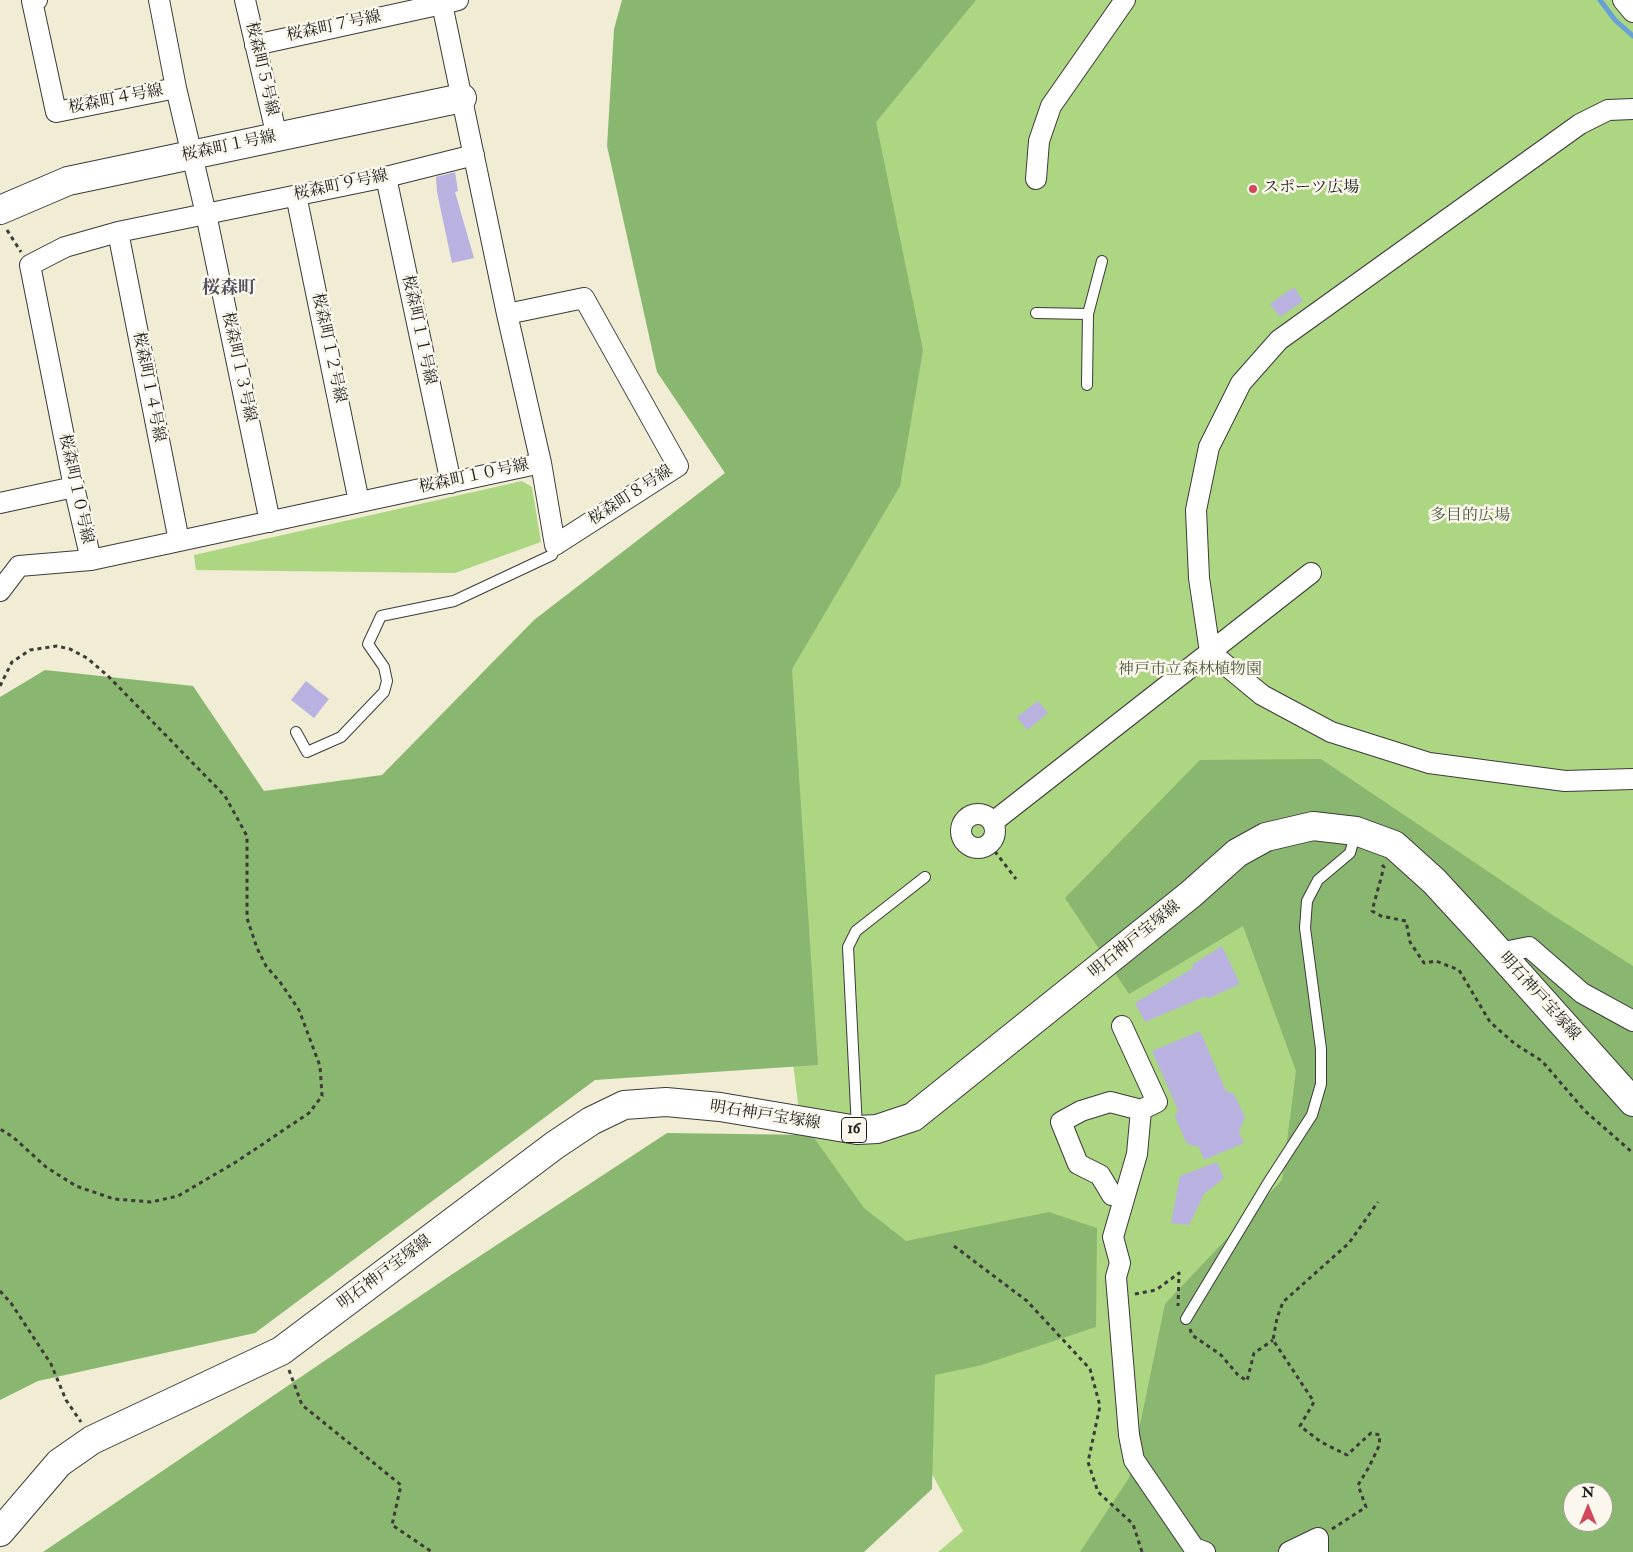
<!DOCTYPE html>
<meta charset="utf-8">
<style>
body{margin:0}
#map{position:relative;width:1633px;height:1552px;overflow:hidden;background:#f1ecd4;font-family:"IM FELL Double Pica",serif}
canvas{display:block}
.north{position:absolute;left:1563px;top:1482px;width:50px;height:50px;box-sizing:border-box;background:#fbf7ec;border:1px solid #a29f99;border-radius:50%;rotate:0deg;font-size:14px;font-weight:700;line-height:20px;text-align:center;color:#1c1c1c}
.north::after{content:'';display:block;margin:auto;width:18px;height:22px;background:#d1495b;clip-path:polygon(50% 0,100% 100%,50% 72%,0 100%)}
</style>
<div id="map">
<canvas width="1633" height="1552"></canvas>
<div class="north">N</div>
</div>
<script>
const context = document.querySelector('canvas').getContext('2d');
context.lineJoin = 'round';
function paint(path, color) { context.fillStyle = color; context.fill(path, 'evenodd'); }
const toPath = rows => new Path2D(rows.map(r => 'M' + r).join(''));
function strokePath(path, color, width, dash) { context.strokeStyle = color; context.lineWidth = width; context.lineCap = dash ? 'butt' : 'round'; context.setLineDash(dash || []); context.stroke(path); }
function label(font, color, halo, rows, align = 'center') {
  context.font = font + ' "IM FELL Double Pica","Noto Serif JP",serif'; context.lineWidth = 5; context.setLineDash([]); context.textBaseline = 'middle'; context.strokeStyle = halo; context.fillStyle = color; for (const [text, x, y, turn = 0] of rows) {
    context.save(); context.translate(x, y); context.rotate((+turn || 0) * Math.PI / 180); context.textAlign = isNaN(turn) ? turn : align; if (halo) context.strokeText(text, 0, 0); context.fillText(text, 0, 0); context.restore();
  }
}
paint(toPath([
 [834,0,1633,0,1633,1552,938,1552,963,1531,818,1264,744,669],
 [1573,1492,1603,1492,1603,1522,1573,1522],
 [522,481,532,487,541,542,455,573,196,570,194,555]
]), '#acd682');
paint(toPath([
 [622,0,976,0,876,122,923,350,900,486,792,669,818,1065,595,1080,255,1333,38,1381,0,1400,0,697,45,670,193,686,264,791,382,775,534,620,725,473,657,372,607,146,614,29],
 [1321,759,1551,914,1633,966,1633,1552,1080,1552,1129,1478,1165,1304,1282,1180,1296,1071,1243,926,1129,994,1065,898,1200,760],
 [1573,1492,1603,1492,1603,1522,1573,1522],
 [667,1133,812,1135,864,1208,906,1241,1049,1212,1097,1228,1096,1327,982,1365,935,1375,932,1489,864,1552,43,1552,451,1275]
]), '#89b770');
strokePath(toPath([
 [1600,0,1615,20,1633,36]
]), '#67a0d6', 5);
paint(toPath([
 [455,172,458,191,455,192,474,258,452,263,437,192,436,177],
 [1294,287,1303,301,1280,317,1270,304],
 [306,681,329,699,314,718,291,700],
 [1038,701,1048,713,1027,730,1017,717],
 [1222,946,1240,984,1207,999,1206,996,1145,1022,1135,1003,1193,968,1192,965],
 [1200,1031,1226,1091,1234,1094,1245,1117,1239,1132,1244,1143,1204,1160,1199,1147,1187,1144,1175,1117,1178,1110,1152,1051],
 [1217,1162,1224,1178,1204,1194,1189,1225,1171,1223,1180,1176]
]), '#b9b2e0');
const lane = toPath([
 [1036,313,1088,314],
 [1087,385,1088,314,1102,261],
 [296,732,307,752,341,737,384,692,387,681,384,667,368,644,381,616,454,601,552,555,555,545],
 [857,1129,848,947,856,931,925,877],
 [1186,1319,1268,1183,1312,1115,1321,1084,1321,1049,1305,928,1307,901,1318,880,1350,853,1356,832]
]);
const street = toPath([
 [37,0,32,1,56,112,176,88],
 [159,0,176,88,206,214,270,522],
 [245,0,277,137],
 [458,0,442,4,507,314,541,463,555,545,678,466,584,298,507,314],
 [1623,0,1633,12],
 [255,45,442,4],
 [1633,109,1608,110,1580,124,1279,340,1241,383,1209,447,1196,510,1199,578,1210,652,1262,695,1331,732,1429,763,1565,781,1633,779],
 [474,155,386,177,118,232,65,247,30,265,74,487,91,560,541,463],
 [386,177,451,483],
 [1036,179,1039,141,1051,106,1125,0],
 [296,195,359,502],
 [118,232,179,541],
 [0,503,74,487],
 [0,591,19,566,91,560],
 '961 831a17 17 0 1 1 34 0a17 17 0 1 1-34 0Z',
 [993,822,1311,573],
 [1499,953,1529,947,1582,993,1633,1021],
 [1122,1026,1157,1102,1141,1110,1137,1154,1113,1237,1120,1263,1116,1277,1129,1435,1134,1460,1194,1548,1205,1552],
 [1125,1195,1112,1195,1100,1175,1078,1164,1061,1122,1081,1111,1110,1102,1141,1110],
 [1289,1552,1318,1538,1318,1552]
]);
const secondary = toPath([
 [0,210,68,181,462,98]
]);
const primary = toPath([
 [0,1532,59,1463,92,1440,281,1351,555,1145,591,1121,624,1105,666,1102,720,1107,857,1130,877,1129,913,1117,1191,894,1237,853,1266,837,1313,826,1356,831,1394,845,1434,881,1481,932,1633,1102]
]);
strokePath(lane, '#3c3b38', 12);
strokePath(street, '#3c3b38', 22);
strokePath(secondary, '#3c3b38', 30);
strokePath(primary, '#3c3b38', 30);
strokePath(toPath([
 [7,230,21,252],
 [0,686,12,662,30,650,57,646,70,649,87,658,108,676,225,796,247,836,247,918,257,948,266,966,280,982,299,1010,320,1066,322,1096,309,1113,236,1162,178,1196,151,1202,114,1199,76,1186,46,1167,13,1137,0,1129],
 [990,845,1016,879],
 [1382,865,1384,867,1372,911,1381,916,1406,921,1410,942,1424,963,1436,961,1459,970,1490,1022,1515,1044,1542,1061,1585,1111,1633,1153],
 [954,1246,1027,1301,1090,1369,1100,1406,1088,1462,1098,1492,1133,1524,1142,1552],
 [0,1291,11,1303,51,1364,66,1400,81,1422],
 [1135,1294,1156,1290,1179,1273,1178,1306],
 [1190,1329,1192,1335,1221,1355,1238,1375,1247,1381,1254,1353,1273,1340],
 [289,1370,302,1405,401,1485,392,1525,432,1552],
 [1332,1529,1366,1507,1358,1485,1369,1467,1379,1446,1380,1435,1371,1433,1347,1455,1321,1442,1300,1426,1314,1402,1273,1340,1277,1318,1283,1302,1349,1243,1378,1202]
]), '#3c3b38', 3, [4, 4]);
strokePath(lane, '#fff', 10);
strokePath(street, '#fff', 20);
strokePath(secondary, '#fff', 28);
strokePath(primary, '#fff', 28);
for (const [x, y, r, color] of [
 [1253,189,5,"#d1495b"]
]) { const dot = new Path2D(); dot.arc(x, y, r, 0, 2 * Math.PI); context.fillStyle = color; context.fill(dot); strokePath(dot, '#fbf7ec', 2); }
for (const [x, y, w] of [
 [854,1130,25]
]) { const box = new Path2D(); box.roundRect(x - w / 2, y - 12.5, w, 25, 4); context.fillStyle = '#fbf7ec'; context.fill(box); strokePath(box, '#1c1c1c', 1); }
label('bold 15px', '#1c1c1c', null, [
 ["16",854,1130]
]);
label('16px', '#1c1c1c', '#fbf7ec', [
 ["桜森町７号線",334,27,-12],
 ["桜森町５号線",261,69,77],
 ["桜森町４号線",116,100,-11],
 ["桜森町１号線",229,147,-12],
 ["桜森町９号線",341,186,-12],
 ["桜森町１１号線",418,330,78],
 ["桜森町１２号線",328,348,78],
 ["桜森町１３号線",238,367,78],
 ["桜森町１４号線",148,387,79],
 ["桜森町１０号線",474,477,-12],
 ["桜森町１０号線",75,489,78],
 ["桜森町８号線",631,496,-33],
 ["明石神戸宝塚線",1135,940,-39],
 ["明石神戸宝塚線",1539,997,48],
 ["明石神戸宝塚線",765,1116,9],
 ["明石神戸宝塚線",385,1273,-37]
]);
label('16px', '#1c1c1c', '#fbf7ec', [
 ["スポーツ広場",1263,189]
], 'left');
label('16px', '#4e5d40', '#fbf7ec', [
 ["多目的広場",1470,517],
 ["神戸市立森林植物園",1190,671]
]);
label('bold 18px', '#535061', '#fbf7ec', [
 ["桜森町",229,289]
]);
</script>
